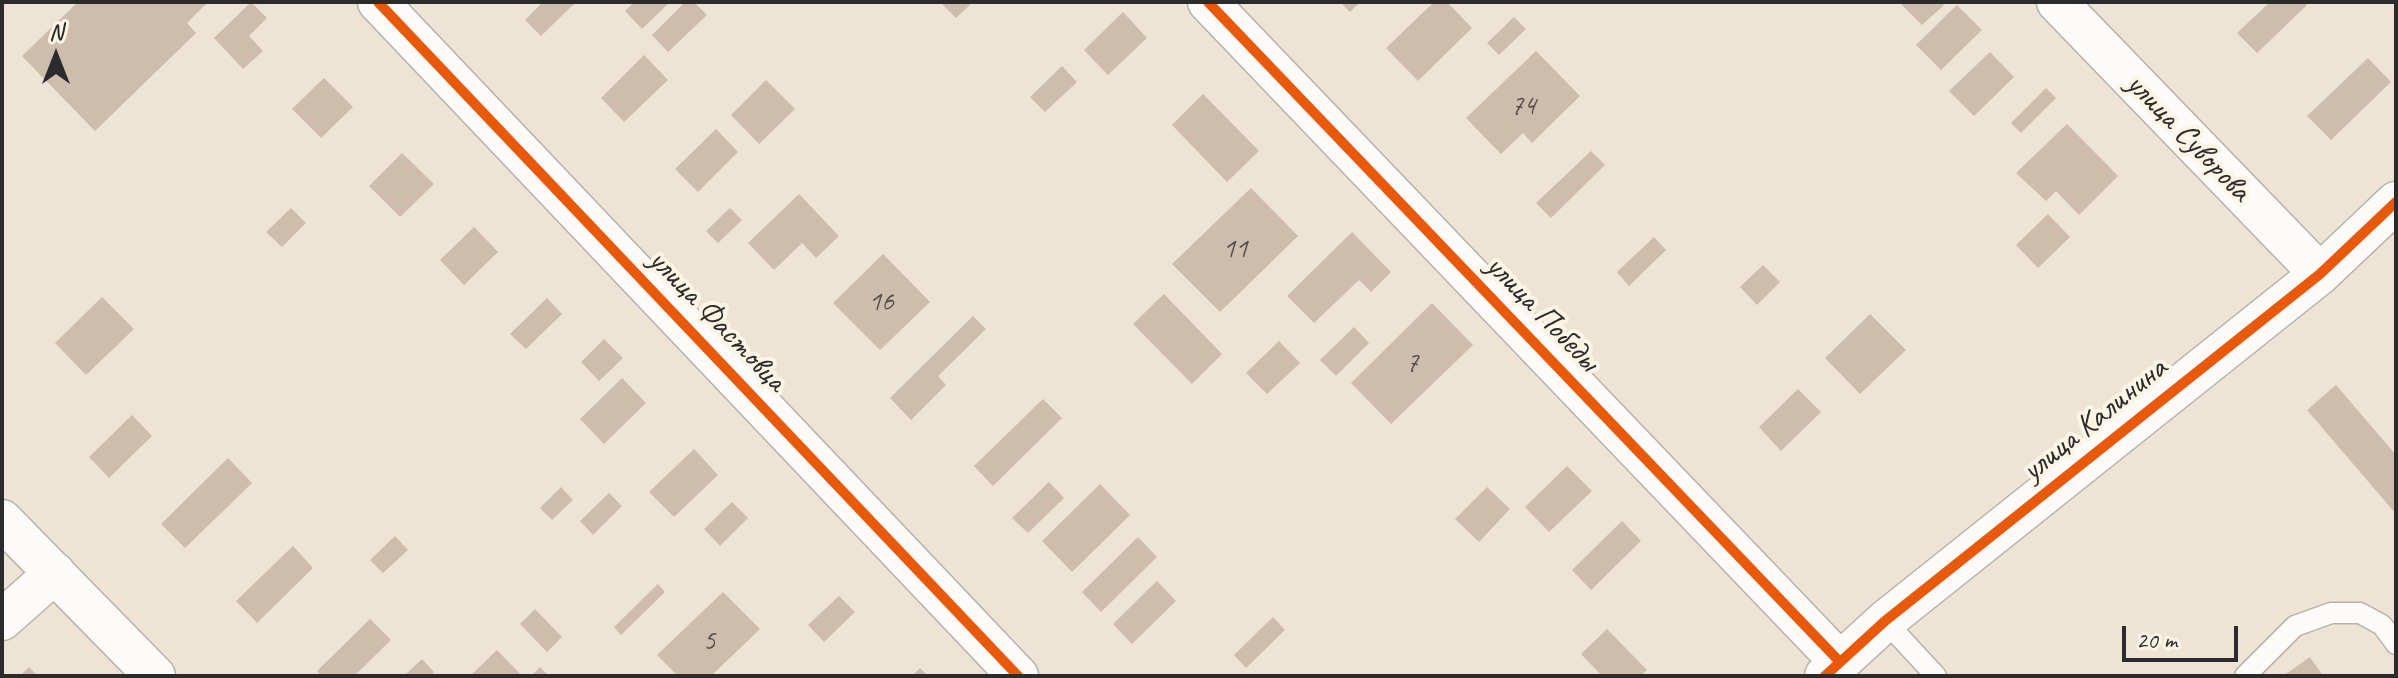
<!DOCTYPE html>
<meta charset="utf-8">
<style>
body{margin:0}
#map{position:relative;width:2398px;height:678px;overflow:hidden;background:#ede4d6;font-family:Caveat,sans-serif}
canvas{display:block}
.frame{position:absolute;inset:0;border:4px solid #2b2b2b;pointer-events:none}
.north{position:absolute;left:16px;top:16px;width:80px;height:80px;-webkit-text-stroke:6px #fcf5e5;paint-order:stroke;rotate:0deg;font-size:22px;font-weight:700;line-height:32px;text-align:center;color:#2b2b2b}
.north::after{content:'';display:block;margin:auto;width:28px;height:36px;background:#2b2b2b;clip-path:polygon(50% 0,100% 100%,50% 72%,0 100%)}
.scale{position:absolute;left:2122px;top:626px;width:116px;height:36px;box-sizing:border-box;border:4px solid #2b2b2b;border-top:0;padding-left:10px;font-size:24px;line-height:28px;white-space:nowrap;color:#2b2b2b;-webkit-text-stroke:6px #fcf5e5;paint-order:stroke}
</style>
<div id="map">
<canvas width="2398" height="678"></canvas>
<div class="frame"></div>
<div class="north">N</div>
<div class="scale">20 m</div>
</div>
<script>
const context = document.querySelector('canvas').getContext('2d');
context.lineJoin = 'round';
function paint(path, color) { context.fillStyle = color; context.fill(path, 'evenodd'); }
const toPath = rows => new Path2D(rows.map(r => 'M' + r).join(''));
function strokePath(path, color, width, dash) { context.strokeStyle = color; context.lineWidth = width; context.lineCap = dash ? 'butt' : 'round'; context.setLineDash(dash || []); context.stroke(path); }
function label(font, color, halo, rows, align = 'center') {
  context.font = font + ' Caveat,sans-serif'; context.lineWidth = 8; context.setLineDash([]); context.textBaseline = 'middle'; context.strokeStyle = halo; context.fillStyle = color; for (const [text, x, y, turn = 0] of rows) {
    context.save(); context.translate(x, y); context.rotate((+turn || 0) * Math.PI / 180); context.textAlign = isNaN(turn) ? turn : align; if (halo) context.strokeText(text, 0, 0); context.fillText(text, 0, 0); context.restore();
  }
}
paint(toPath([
 [78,2,208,2,187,23,196,33,95,131,22,56],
 [251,2,267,18,249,36,263,51,243,69,214,38],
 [543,2,576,2,541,36,525,20],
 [634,2,670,2,642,29,625,11],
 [685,2,694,2,707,15,668,52,652,35],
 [940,2,973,2,956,18],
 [1340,2,1360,2,1350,12],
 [1434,2,1447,2,1472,28,1418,81,1386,48],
 [1899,2,1941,2,1944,5,1922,25],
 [2270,2,2304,2,2307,5,2257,53,2237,33],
 [1957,5,1982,30,1941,70,1916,45],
 [1123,12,1147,38,1108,75,1084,50],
 [1514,17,1526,29,1499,55,1487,43],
 [1536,51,1580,96,1532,143,1523,133,1501,154,1466,118],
 [1990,52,2014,77,1974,116,1949,91],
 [644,55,668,80,624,122,601,98],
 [2368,58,2391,82,2331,140,2307,116],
 [1062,66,1077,82,1045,112,1030,97],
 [324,78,353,107,321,138,292,109],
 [766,80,795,109,759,144,731,115],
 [2046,88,2056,98,2021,133,2011,123],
 [1203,94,1259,151,1227,182,1172,125],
 [2067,124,2118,176,2079,215,2056,191,2046,201,2016,173],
 [716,129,738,152,698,192,675,169],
 [1591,151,1605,165,1551,218,1536,203],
 [402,153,434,184,400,217,369,186],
 [1251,188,1298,236,1220,312,1172,264],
 [799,194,839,236,816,258,802,243,774,270,748,243],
 [291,208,306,223,282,247,266,232],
 [730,208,742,220,718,243,706,231],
 [2048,214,2070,237,2038,268,2016,245],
 [474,227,498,252,464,285,440,260],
 [1352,232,1391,272,1371,292,1359,280,1314,323,1287,296],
 [1654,237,1666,250,1629,286,1617,272],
 [883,254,930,302,880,350,833,303],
 [1763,265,1780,282,1757,305,1740,287],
 [1164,294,1222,354,1192,384,1133,324],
 [102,297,134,329,86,375,55,343],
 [547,298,562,314,526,349,510,334],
 [1432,303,1473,345,1391,424,1351,383],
 [1870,314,1906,350,1860,394,1825,358],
 [973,316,986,329,938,376,946,385,911,420,890,398],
 [1354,327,1369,343,1336,376,1320,360],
 [604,339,623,358,599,381,581,362],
 [1279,341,1300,363,1267,394,1246,373],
 [622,378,646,403,604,444,580,419],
 [2336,385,2396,455,2396,514,2307,410],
 [1798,389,1821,412,1781,451,1759,427],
 [1043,399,1062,418,993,486,974,466],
 [132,415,152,436,109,478,89,457],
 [694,449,718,475,674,517,649,492],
 [228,458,252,483,185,548,161,524],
 [1567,466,1592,491,1549,532,1525,507],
 [1049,482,1064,498,1028,533,1012,518],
 [1100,484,1130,515,1072,572,1042,541],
 [561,487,573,500,552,520,540,508],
 [1487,487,1510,509,1479,542,1455,519],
 [609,493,622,506,593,535,580,521],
 [732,502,748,518,720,546,704,529],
 [1622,521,1641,541,1591,590,1572,570],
 [395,536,408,550,383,573,370,560],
 [1138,537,1157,557,1101,612,1082,592],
 [293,546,313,568,257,623,236,601],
 [1157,581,1176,601,1132,644,1113,624],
 [658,584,665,592,621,635,614,627],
 [723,592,760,629,711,676,678,676,657,655],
 [839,596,855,612,824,642,808,625],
 [535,609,562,637,547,652,520,624],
 [1273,617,1285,630,1246,668,1234,655],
 [370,619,391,640,354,676,322,676,317,671],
 [1607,629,1647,670,1640,676,1602,676,1581,654],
 [497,650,522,676,470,676],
 [2310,657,2323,676,2283,676],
 [422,659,434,672,430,676,404,676],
 [29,667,38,676,20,676],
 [540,667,549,676,531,676],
 [920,668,928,676,912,676]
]), '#cebcac');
const lane = toPath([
 [1885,621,1936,676],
 [2245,676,2295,626,2331,613,2360,613,2382,625,2396,644]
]);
const street = toPath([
 [378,2,1018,676],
 [1208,2,1839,661],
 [2057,2,2320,274],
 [2,520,155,676],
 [2,620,55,573],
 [1825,676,1885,621,2320,274,2396,202]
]);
strokePath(lane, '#b7b1a8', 23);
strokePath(street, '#b7b1a8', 43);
strokePath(lane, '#fcfbf9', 20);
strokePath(street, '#fcfbf9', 40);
strokePath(toPath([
 [378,2,1018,676],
 [1208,2,1839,661],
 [1825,676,1885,621,2320,274,2396,202]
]), '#e8590c', 10);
label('28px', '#544f4b', null, [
 ["74",1523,107],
 ["11",1235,250],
 ["16",881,303],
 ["7",1412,364],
 ["5",709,642]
]);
label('32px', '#2b2b2b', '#fcf5e5', [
 ["улица Суворова",2188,138,46],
 ["улица Победы",1542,314,46],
 ["улица Фастовца",717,321,46],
 ["улица Калинина",2095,420,-39]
]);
</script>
